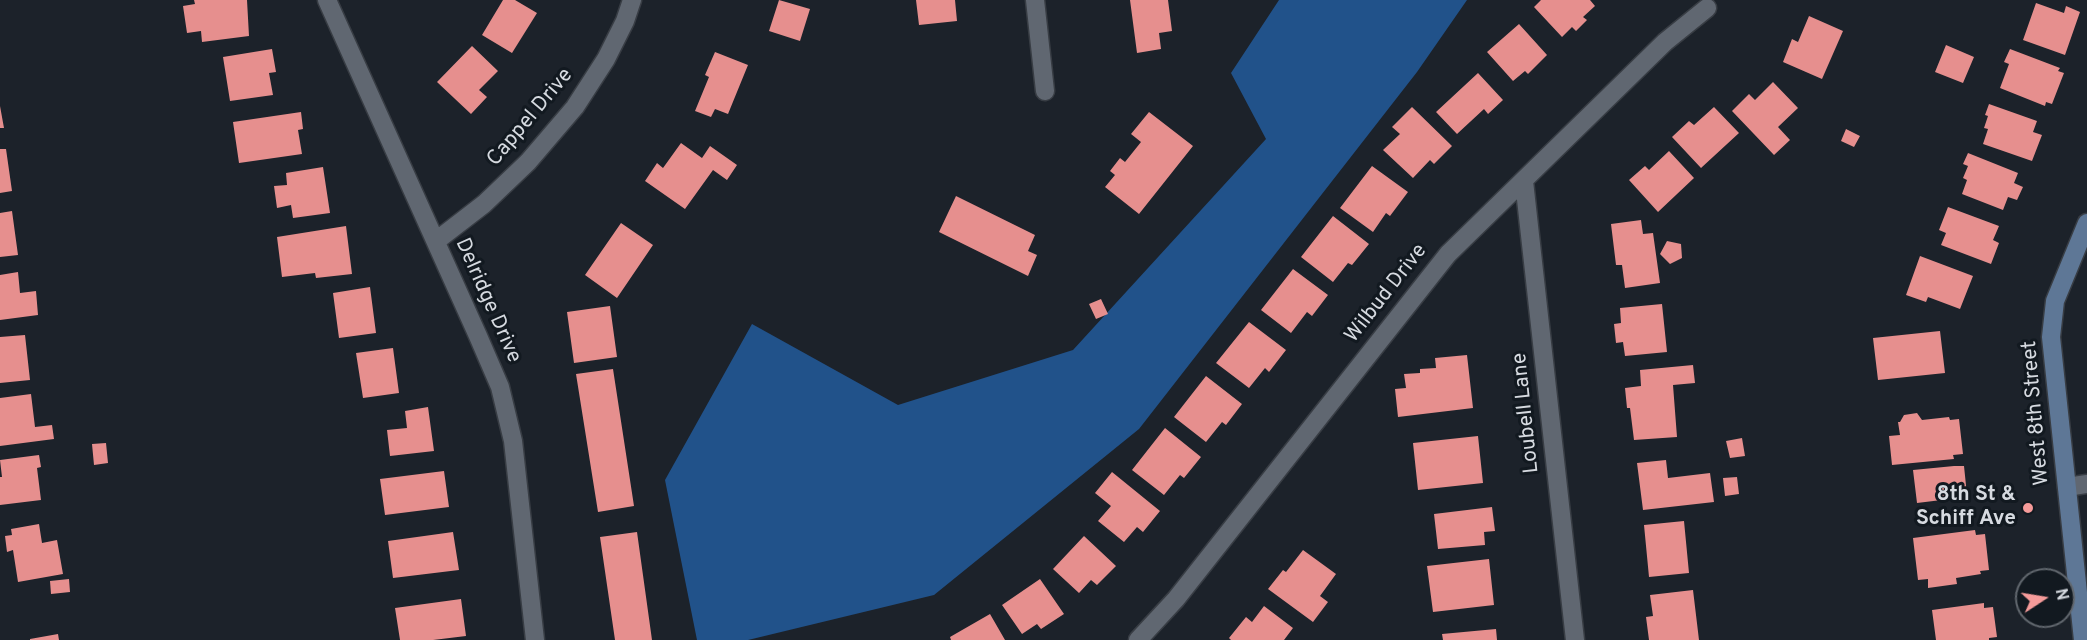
<!DOCTYPE html>
<style>
body{margin:0}
#map{position:relative;width:2087px;height:640px;overflow:hidden;background:#1c222a;font-family:Overpass,sans-serif}
canvas{display:block}
.north{position:absolute;left:2015px;top:568px;width:60px;height:60px;box-sizing:border-box;background:#121920;border:2px solid #60666d;border-radius:50%;rotate:78deg;font-size:16px;font-weight:700;line-height:24px;text-align:center;color:#d6dae0}
.north::after{content:'';display:block;margin:auto;width:21px;height:27px;background:#f59b9a;clip-path:polygon(50% 0,100% 100%,50% 72%,0 100%)}
</style>
<div id="map">
<canvas width="2087" height="640"></canvas>
<div class="north">N</div>
</div>
<script>
const context = document.querySelector('canvas').getContext('2d');
context.lineJoin = 'round';
function paint(path, color) { context.fillStyle = color; context.fill(path, 'evenodd'); }
const toPath = rows => new Path2D(rows.map(r => 'M' + r).join(''));
function strokePath(path, color, width, dash) { context.strokeStyle = color; context.lineWidth = width; context.lineCap = dash ? 'butt' : 'round'; context.setLineDash(dash || []); context.stroke(path); }
function label(font, color, halo, rows, align = 'center') {
  context.font = font + ' Overpass,sans-serif'; context.lineWidth = 6; context.setLineDash([]); context.textBaseline = 'middle'; context.strokeStyle = halo; context.fillStyle = color; for (const [text, x, y, turn = 0] of rows) {
    context.save(); context.translate(x, y); context.rotate((+turn || 0) * Math.PI / 180); context.textAlign = isNaN(turn) ? turn : align; if (halo) context.strokeText(text, 0, 0); context.fillText(text, 0, 0); context.restore();
  }
}
paint(toPath([
 [1279,0,1467,0,1417,72,1139,429,934,595,748,640,697,640,665,480,752,324,898,405,1073,350,1266,139,1231,73]
]), '#21528a');
paint(toPath([
 [194,0,247,0,249,36,202,42,201,31,187,33,183,6,195,4],
 [503,0,515,0,537,13,512,53,482,35],
 [779,0,810,9,800,41,769,31],
 [916,0,955,0,957,21,919,25],
 [1130,0,1168,0,1172,31,1159,33,1161,49,1137,53],
 [1541,0,1590,0,1595,6,1583,17,1587,20,1576,31,1572,27,1562,37,1534,7],
 [2036,3,2064,13,2066,6,2080,12,2065,55,2023,40],
 [1809,16,1843,31,1822,79,1783,62,1792,39,1798,42],
 [1519,24,1547,55,1528,74,1525,71,1513,81,1487,52],
 [1946,45,1974,57,1963,83,1935,72],
 [472,46,498,71,479,90,487,97,471,114,437,82],
 [272,49,276,72,269,73,273,95,230,101,223,57],
 [2010,49,2060,68,2058,71,2064,73,2052,104,2046,102,2045,106,2000,88,2009,64,2004,62],
 [715,52,748,65,728,114,715,109,711,117,695,111,709,77,705,75],
 [1478,73,1503,100,1488,114,1484,109,1457,134,1436,112],
 [1773,82,1798,108,1778,127,1790,140,1774,155,1732,111,1749,94,1755,100],
 [1989,104,2037,121,2033,132,2042,135,2032,161,1983,144,1988,129,1984,128,1988,116,1985,115],
 [0,106,4,128,0,128],
 [1412,107,1452,146,1434,164,1430,160,1413,178,1383,150,1400,134,1392,127],
 [1714,107,1739,133,1701,168,1672,137,1689,121,1694,125],
 [301,112,303,129,298,130,302,154,239,163,233,122],
 [1149,112,1193,146,1139,214,1105,187,1115,175,1110,171,1120,158,1125,162,1141,142,1131,134],
 [1846,129,1860,136,1854,147,1841,141],
 [681,143,702,158,710,146,737,165,727,180,713,170,685,209,645,181,657,163,663,168],
 [0,149,6,149,12,191,0,193],
 [1669,151,1694,178,1658,212,1629,180,1645,166,1649,170],
 [1968,153,2018,173,2014,183,2023,187,2017,200,2008,197,2003,210,1962,194,1967,180,1963,178,1968,166,1963,164],
 [1372,166,1408,192,1390,216,1386,213,1373,232,1340,208],
 [323,167,330,213,293,218,291,205,277,208,274,186,287,185,286,173],
 [956,196,1035,235,1028,251,1037,255,1028,276,939,232],
 [1948,207,1999,226,1993,240,1999,243,1991,264,1941,245,1946,233,1939,230],
 [12,211,18,255,0,257,0,213],
 [1333,216,1369,244,1352,265,1348,263,1333,282,1301,257],
 [1641,220,1643,234,1653,233,1660,283,1625,288,1622,265,1616,265,1611,224],
 [621,223,653,245,617,298,585,275],
 [346,226,352,274,316,278,315,273,282,277,277,237],
 [1667,241,1681,244,1682,258,1670,264,1660,254],
 [1920,256,1973,276,1960,309,1928,297,1926,302,1906,295],
 [1293,269,1328,295,1312,316,1307,312,1291,333,1261,310],
 [18,272,20,293,36,291,38,315,0,320,0,275],
 [370,287,376,333,339,338,333,293],
 [1101,299,1108,314,1096,319,1089,304],
 [1662,304,1667,352,1625,356,1623,342,1616,343,1614,324,1621,323,1620,308],
 [610,306,617,357,574,363,567,312],
 [1249,322,1286,350,1269,372,1265,368,1249,388,1216,363],
 [1940,331,1945,373,1878,380,1873,338],
 [25,335,30,380,0,383,0,337],
 [393,348,399,393,363,398,356,353],
 [1467,355,1473,408,1398,417,1395,389,1406,388,1404,374,1420,373,1420,369,1436,368,1435,358],
 [1693,365,1695,383,1673,385,1677,437,1634,440,1630,408,1627,408,1625,388,1641,386,1640,370],
 [613,369,634,506,598,512,576,374],
 [1206,376,1242,404,1226,425,1222,422,1206,442,1174,417],
 [31,394,35,427,52,425,54,439,0,446,0,398],
 [428,407,434,451,390,456,387,430,407,428,405,411],
 [1917,413,1922,420,1949,417,1950,420,1959,419,1963,454,1953,455,1954,459,1892,465,1889,436,1900,435,1898,422,1900,422,1904,415],
 [1165,428,1201,457,1184,478,1180,475,1164,495,1132,470],
 [1478,436,1483,483,1418,490,1413,443],
 [1742,438,1745,456,1730,458,1726,441],
 [106,443,108,463,94,465,92,444],
 [39,455,41,467,37,468,41,500,0,505,0,477,2,477,0,460],
 [1666,460,1668,478,1710,473,1714,502,1643,510,1637,463],
 [1954,466,1964,466,1967,495,1957,496,1958,498,1917,503,1913,470],
 [444,471,449,507,385,515,380,479],
 [1112,472,1160,511,1143,532,1137,527,1124,542,1098,521,1111,506,1095,493],
 [1737,477,1739,494,1725,496,1723,478],
 [1492,507,1495,531,1484,532,1485,545,1438,549,1434,514],
 [1684,521,1689,573,1649,577,1644,525],
 [39,524,42,543,57,540,63,574,18,582,13,550,7,552,5,536,12,535,11,529],
 [1975,530,1976,535,1985,534,1989,570,1980,571,1981,574,1956,578,1957,584,1928,588,1928,579,1918,580,1913,538],
 [453,532,459,570,393,578,388,541],
 [637,532,652,640,615,640,600,537],
 [1084,536,1116,566,1097,585,1091,580,1079,593,1053,569],
 [1303,550,1336,574,1320,596,1328,602,1313,622,1268,589,1283,570,1286,572],
 [1489,559,1494,605,1433,612,1427,566],
 [69,579,70,592,51,594,50,581],
 [1040,579,1064,614,1041,629,1037,624,1022,634,1002,605],
 [1693,590,1699,640,1649,640,1646,617,1653,616,1650,595],
 [461,599,466,636,433,640,400,640,395,608],
 [1984,603,1984,608,1993,607,1997,637,1989,638,1989,640,1936,640,1932,610],
 [1264,606,1293,628,1284,640,1231,640,1229,638,1246,617,1252,622],
 [990,614,1005,640,951,640,950,637],
 [1496,629,1497,640,1443,640,1442,634],
 [58,634,59,640,30,640,30,639]
]), '#e68f8e');
const street = toPath([
 [327,0,478,336,500,387,513,441,535,640],
 [1035,0,1045,91],
 [1524,181,1575,640],
 [436,241,484,204,528,162,575,107,606,59,625,21,632,0],
 [2067,487,2087,484],
 [1138,640,1176,599,1448,254,1665,42,1707,8]
]);
const secondary = toPath([
 [2083,640,2051,337,2055,301,2087,223]
]);
strokePath(street, '#383d44', 21);
strokePath(secondary, '#383d44', 21);
strokePath(street, '#606771', 18);
strokePath(secondary, '#5e7796', 18);
for (const [x, y, r, color] of [
 [2028,508,6,"#f59b9a"]
]) { const dot = new Path2D(); dot.arc(x, y, r, 0, 2 * Math.PI); context.fillStyle = color; context.fill(dot); strokePath(dot, '#121920', 2); }
label('21px', '#d6dae0', '#121920', [
 ["Cappel Drive",531,118,-50],
 ["Wilbud Drive",1387,294,-52],
 ["Delridge Drive",487,301,66],
 ["Loubell Lane",1527,413,-96],
 ["West 8th Street",2037,413,-95]
]);
label('bold 21px', '#d6dae0', '#121920', [
 ["8th St &",2016,496],
 ["Schiff Ave",2016,520]
], 'right');
</script>
